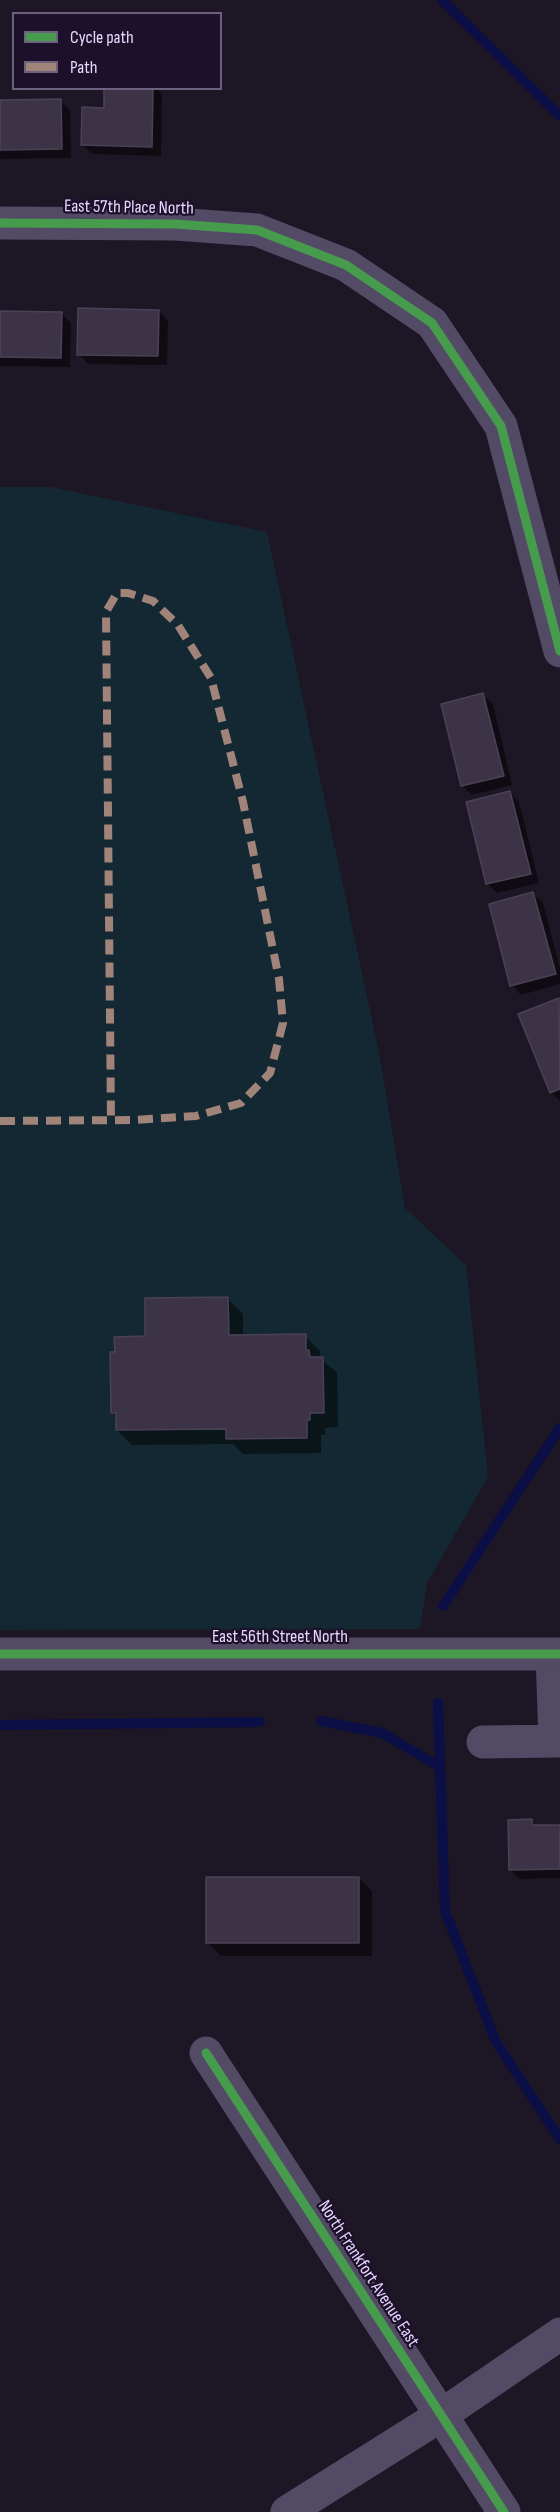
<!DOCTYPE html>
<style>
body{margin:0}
#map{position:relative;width:560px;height:2512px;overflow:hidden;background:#1d1624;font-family:"Sofia Sans Condensed",sans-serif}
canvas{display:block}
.legend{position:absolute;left:12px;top:12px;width:210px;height:78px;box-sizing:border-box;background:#1c102a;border:2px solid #6e607f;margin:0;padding:8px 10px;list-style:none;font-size:18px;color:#e8d8ff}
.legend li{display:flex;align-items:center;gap:12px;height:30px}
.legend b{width:30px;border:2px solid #6e607f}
</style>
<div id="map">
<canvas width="560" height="2512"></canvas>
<ul class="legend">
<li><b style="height:8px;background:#469c4c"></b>Cycle path</li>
<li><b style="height:8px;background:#a18479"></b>Path</li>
</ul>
</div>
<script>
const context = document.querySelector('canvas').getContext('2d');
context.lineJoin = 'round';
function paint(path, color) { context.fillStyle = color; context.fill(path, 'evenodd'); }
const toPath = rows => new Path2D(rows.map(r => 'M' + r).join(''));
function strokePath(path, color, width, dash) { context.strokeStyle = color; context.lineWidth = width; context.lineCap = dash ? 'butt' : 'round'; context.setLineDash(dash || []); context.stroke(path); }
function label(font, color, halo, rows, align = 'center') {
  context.font = font + ' "Sofia Sans Condensed",sans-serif'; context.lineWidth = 4.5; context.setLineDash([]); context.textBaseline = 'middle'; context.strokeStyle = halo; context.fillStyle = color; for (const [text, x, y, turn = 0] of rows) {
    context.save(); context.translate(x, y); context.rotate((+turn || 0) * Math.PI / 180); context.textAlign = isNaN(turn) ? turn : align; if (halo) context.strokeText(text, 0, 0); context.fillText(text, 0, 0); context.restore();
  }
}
paint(toPath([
 [0,487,51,487,267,532,380,1057,405,1208,466,1265,488,1477,427,1583,420,1629,0,1630]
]), '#132832');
paint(toPath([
 [105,88,157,88,162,94,161,156,92,154,83,145,105,109],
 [60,100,70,110,71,158,0,159,0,101],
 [159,311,168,321,167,365,88,364,79,354],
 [0,313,61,313,71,323,70,367,0,366],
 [483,695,493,704,512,785,472,795,463,786],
 [510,793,519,802,539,883,497,893,488,884],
 [533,894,543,903,560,968,560,984,521,995,512,985],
 [559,999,560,1000,560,1101,551,1092,520,1015],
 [228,1299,243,1314,243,1336,305,1336,320,1351,320,1358,337,1373,338,1427,325,1428,325,1435,321,1435,321,1453,243,1454,233,1444,132,1445,117,1430,117,1417,112,1413,147,1337],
 [531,1821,537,1827,560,1826,560,1878,520,1879,510,1870],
 [359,1878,372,1891,372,1956,221,1956,208,1943]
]), '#0007');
strokePath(toPath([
 [442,0,560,116],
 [443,1606,560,1428],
 [438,1703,445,1911,496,2042,560,2139],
 [321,1721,382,1733,440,1767],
 [0,1725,260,1722]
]), '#0b0f46', 10);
const building = toPath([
 [104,88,153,88,152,147,81,145,82,107,104,108,104,88],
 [61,99,62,149,0,150,0,100,61,99],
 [78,308,159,310,158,356,77,355,78,308],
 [0,311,62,312,61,358,0,357,0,311],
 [483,693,504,776,461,786,441,704,483,693],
 [510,791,531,874,486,884,466,802,510,791],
 [533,892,556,974,510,986,489,904,533,892],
 [559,998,560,1089,550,1093,518,1014,559,998],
 [228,1297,229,1335,306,1334,306,1350,309,1350,310,1357,323,1357,324,1413,310,1413,310,1420,307,1420,307,1438,226,1439,226,1429,116,1430,116,1413,111,1413,110,1352,115,1352,114,1337,145,1336,145,1298,228,1297],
 [532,1819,532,1825,560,1825,560,1869,509,1870,508,1820,532,1819],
 [206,1877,359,1877,359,1943,206,1943,206,1877]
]);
paint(building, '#3c3446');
strokePath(building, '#4b4157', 1.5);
strokePath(toPath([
 [0,223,175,224,257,230,346,265,432,323,501,426,560,651],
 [552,1654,555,1741],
 [483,1742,560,1741],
 [206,2053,504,2512],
 [287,2512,440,2416,560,2334]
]), '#534a65', 33);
strokePath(toPath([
 [0,1654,560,1654]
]), '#534a65', 33);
strokePath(toPath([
 [0,1121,133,1120,196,1116,241,1103,270,1073,283,1023,279,979,243,802,211,678,178,625,153,601,128,593,117,593,106,612,111,1120]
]), '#a18479', 8, [15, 8]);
strokePath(toPath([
 [0,223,175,224,257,230,346,265,432,323,501,426,560,651],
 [0,1654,560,1654],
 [206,2053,504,2512]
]), '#469c4c', 9);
label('18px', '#e8d8ff', '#1c102a', [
 ["East 57th Place North",129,208,1],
 ["East 56th Street North",280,1637],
 ["North Frankfort Avenue East",368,2274,57]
]);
</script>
